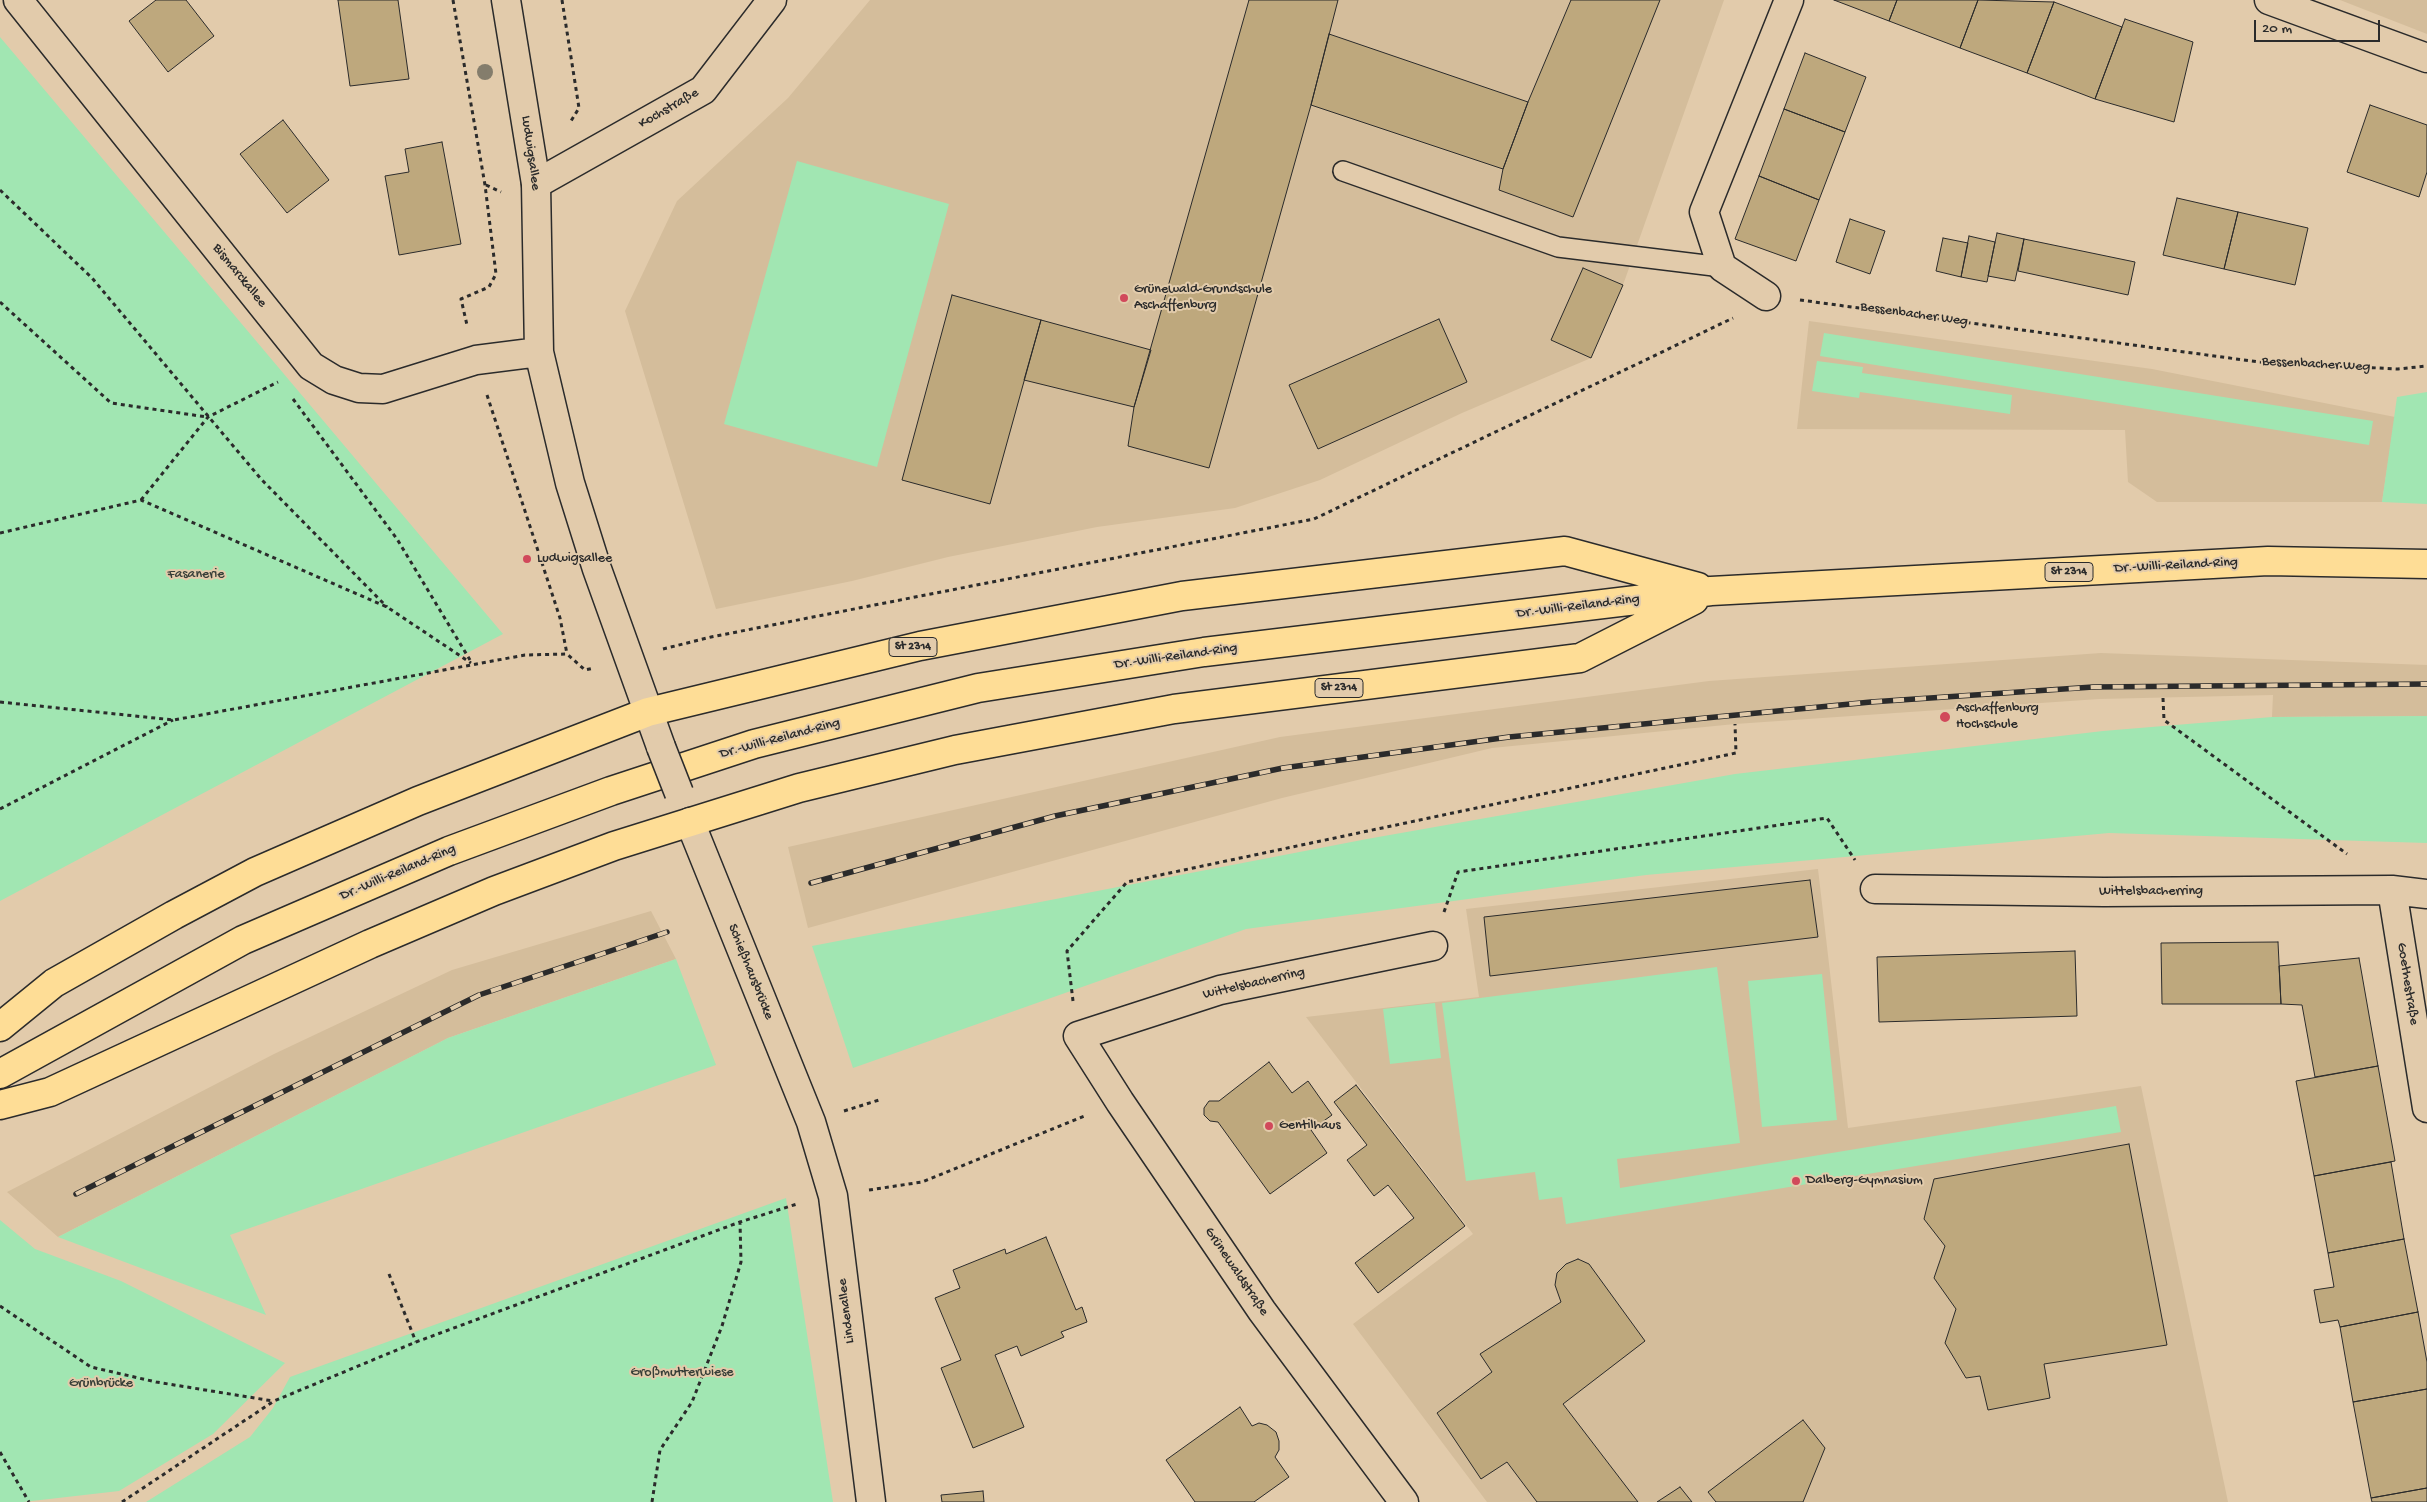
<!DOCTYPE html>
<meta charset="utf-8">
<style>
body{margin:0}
#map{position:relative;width:2427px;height:1502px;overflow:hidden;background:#e2cbab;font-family:"Gochi Hand",sans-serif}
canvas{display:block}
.scale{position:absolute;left:2254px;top:20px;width:126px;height:22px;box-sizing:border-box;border:2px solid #2b2b2b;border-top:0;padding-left:6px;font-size:15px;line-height:18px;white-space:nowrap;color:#2b2b2b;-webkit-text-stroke:4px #e2cbab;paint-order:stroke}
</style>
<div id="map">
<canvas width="2427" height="1502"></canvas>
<div class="scale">20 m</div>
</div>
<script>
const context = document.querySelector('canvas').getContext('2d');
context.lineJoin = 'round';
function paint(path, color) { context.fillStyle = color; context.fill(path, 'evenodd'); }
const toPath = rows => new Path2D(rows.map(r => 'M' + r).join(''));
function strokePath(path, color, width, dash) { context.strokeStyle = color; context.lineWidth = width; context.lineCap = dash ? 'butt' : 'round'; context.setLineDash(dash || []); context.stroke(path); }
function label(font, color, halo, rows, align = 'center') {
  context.font = font + ' "Gochi Hand",sans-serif'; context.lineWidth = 4; context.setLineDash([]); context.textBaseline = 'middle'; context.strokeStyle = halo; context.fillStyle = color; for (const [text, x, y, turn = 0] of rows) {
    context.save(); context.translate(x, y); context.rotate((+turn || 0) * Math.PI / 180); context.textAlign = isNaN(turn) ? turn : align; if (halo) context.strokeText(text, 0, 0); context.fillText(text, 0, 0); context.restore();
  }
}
paint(toPath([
 [870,0,1724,0,1623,285,1591,358,1462,413,1320,480,1235,508,1097,527,948,557,852,581,716,609,625,311,677,201,788,98],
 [2340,0,2427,0,2427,34],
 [1809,321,2152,369,2395,417,2382,502,2157,502,2128,482,2125,430,1797,429],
 [2101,653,2427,665,2427,716,2272,717,2273,695,2099,699,1735,724,1492,748,1282,798,808,928,788,847,1280,737,1709,681],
 [1818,869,1848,1128,2141,1086,2228,1502,1487,1502,1353,1324,1473,1234,1306,1017,1479,997,1466,909],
 [651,911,676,959,448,1038,58,1237,7,1192,274,1054,452,970]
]), '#d4bd9b');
paint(toPath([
 [0,37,503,634,0,901],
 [797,161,949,204,877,467,724,424],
 [1824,333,2373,421,2369,445,1820,356],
 [1817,361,1863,367,1862,373,2012,395,2010,414,1860,392,1859,398,1812,391],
 [2427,392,2427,504,2382,502,2397,397],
 [2427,716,2427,843,2109,833,1646,875,1246,929,853,1068,812,946,1367,839,1735,774,2103,731,2272,717],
 [676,959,716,1065,230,1235,266,1315,58,1237,448,1038],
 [1717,967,1740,1143,1617,1159,1620,1188,2116,1106,2121,1132,1566,1224,1562,1197,1539,1200,1535,1172,1466,1181,1442,1003],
 [1822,974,1837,1120,1762,1127,1748,981],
 [1435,1003,1441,1058,1390,1064,1383,1009],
 [786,1198,833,1502,146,1502,250,1437,273,1408,290,1377],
 [0,1220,35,1249,121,1281,285,1363,213,1434,119,1491,23,1502,0,1502]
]), '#a1e6b2');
const building = toPath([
 [156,0,186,0,214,36,168,72,129,21,156,0],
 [338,0,398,0,409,79,350,86,338,0],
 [1249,0,1338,0,1311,105,1209,468,1128,446,1134,407,1249,0],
 [1571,0,1660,0,1573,217,1499,190,1503,169,1528,102,1571,0],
 [1834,0,1897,0,1889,21,1834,0],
 [1897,0,1978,0,1960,48,1889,21,1897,0],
 [1978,0,2054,2,2027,73,1960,48,1978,0],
 [2054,2,2122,27,2095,99,2027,73,2054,2],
 [2125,19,2193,42,2174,122,2095,99,2125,19],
 [1329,34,1528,102,1503,169,1311,105,1329,34],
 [1805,53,1866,77,1845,132,1784,109,1805,53],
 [2370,105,2427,125,2427,172,2419,197,2347,172,2370,105],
 [1784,109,1845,132,1819,200,1759,176,1784,109],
 [283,120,329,180,287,213,240,154,283,120],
 [442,142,461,244,399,255,385,176,409,172,405,149,442,142],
 [1759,176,1819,200,1796,261,1735,239,1759,176],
 [2177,198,2238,212,2224,269,2163,255,2177,198],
 [2238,212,2308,228,2295,285,2224,269,2238,212],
 [1850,219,1885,231,1870,274,1836,262,1850,219],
 [1997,233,2024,239,2015,281,1988,276,1997,233],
 [1969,236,1995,242,1987,282,1961,277,1969,236],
 [1943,238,1968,243,1961,277,1936,271,1943,238],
 [2024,239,2135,262,2128,295,2018,271,2024,239],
 [1583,268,1623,285,1591,358,1551,340,1583,268],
 [952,295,1041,320,990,504,902,480,952,295],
 [1439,319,1467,382,1318,449,1289,385,1439,319],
 [1041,320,1151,350,1134,407,1024,380,1041,320],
 [1810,880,1818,937,1490,976,1484,917,1810,880],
 [2278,942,2281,1004,2162,1004,2161,943,2278,942],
 [2075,951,2077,1016,1879,1022,1877,957,2075,951],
 [2359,958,2378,1066,2315,1077,2302,1005,2281,1004,2279,966,2359,958],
 [1269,1062,1292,1093,1308,1081,1332,1115,1311,1130,1327,1153,1270,1194,1218,1122,1210,1121,1204,1115,1204,1108,1209,1101,1219,1101,1269,1062],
 [2378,1066,2395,1161,2314,1176,2296,1081,2378,1066],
 [1356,1085,1465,1226,1378,1293,1355,1263,1414,1218,1388,1185,1374,1196,1347,1160,1367,1145,1334,1102,1356,1085],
 [2129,1144,2167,1345,2044,1364,2050,1398,1988,1410,1980,1376,1966,1378,1945,1343,1956,1309,1934,1278,1945,1246,1924,1219,1934,1179,2129,1144],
 [2391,1162,2404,1239,2328,1253,2314,1176,2391,1162],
 [1046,1237,1076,1310,1082,1307,1087,1322,1061,1332,1064,1337,1021,1356,1017,1346,995,1355,1024,1427,973,1448,941,1368,961,1360,935,1298,960,1288,953,1270,1005,1249,1006,1254,1046,1237],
 [2404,1239,2418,1312,2340,1327,2338,1320,2320,1323,2314,1290,2334,1287,2328,1253,2404,1239],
 [1578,1259,1589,1264,1645,1341,1563,1404,1638,1502,1537,1502,1507,1462,1481,1479,1437,1413,1492,1372,1480,1354,1561,1302,1555,1285,1557,1273,1566,1264,1578,1259],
 [2418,1312,2427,1362,2427,1389,2353,1402,2340,1327,2418,1312],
 [2427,1389,2427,1488,2371,1498,2353,1402,2427,1389],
 [1240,1407,1252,1426,1259,1423,1267,1425,1276,1432,1279,1441,1279,1450,1275,1457,1289,1477,1254,1502,1195,1502,1166,1460,1240,1407],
 [1803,1420,1825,1448,1803,1502,1716,1502,1708,1492,1803,1420],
 [1680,1487,1692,1502,1657,1502,1680,1487],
 [2427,1488,2427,1502,2372,1502,2371,1498,2427,1488],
 [983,1491,984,1502,942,1502,941,1495,983,1491]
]);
paint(building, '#bea87d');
strokePath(building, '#2b2b2b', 1);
const lane = toPath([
 [1343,171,1558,247,1722,267]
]);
const street = toPath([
 [2269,0,2427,58],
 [536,184,703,90,772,0],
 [1766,296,1722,267,1704,212,1789,0],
 [690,822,811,1122,833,1196,871,1502],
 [1875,889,2104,892,2392,890,2427,894],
 [2392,890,2427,1108],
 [1404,1502,1262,1311,1120,1102,1078,1036,1220,990,1433,946]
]);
const secondary = toPath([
 [18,0,311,366,334,380,359,388,383,389,476,360,539,352],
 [506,0,536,184,539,352,570,483,597,569,661,747]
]);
const highway = toPath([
 [0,1027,54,983,174,915,255,872,418,801,648,712,920,646,1182,596,1565,551,1698,587],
 [0,1074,243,940,449,851,611,791,754,744,978,688,1204,652,1711,591,2268,561,2427,564],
 [0,1105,50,1092,370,944,494,891,614,846,799,788,955,750,1174,709,1580,658,1694,600]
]);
strokePath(lane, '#2b2b2b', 22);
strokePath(street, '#2b2b2b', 31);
strokePath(secondary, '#2b2b2b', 31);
strokePath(highway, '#2b2b2b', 31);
strokePath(toPath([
 [453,0,485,185,496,274,489,287,461,299,467,325],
 [562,0,579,108,571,121],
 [486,185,501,192],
 [0,190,92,278,261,479,387,607],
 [1800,300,2259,362,2398,369,2427,366],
 [0,302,111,403,207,417],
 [487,395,560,618,567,654],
 [293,399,397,539,470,660],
 [141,500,208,417,278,382],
 [0,533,141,500,387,607,471,663],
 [663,649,711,637,1314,519,1733,318],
 [2163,698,2164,720,2347,854],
 [0,702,174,720,525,655,567,654,585,670,594,668],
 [0,809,173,720],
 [1444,912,1458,872,1827,818,1855,860],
 [1073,1001,1067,951,1127,882,1736,753,1735,724],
 [844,1111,879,1100],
 [869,1190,922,1182,1087,1115],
 [389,1274,416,1342],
 [0,1306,91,1367,156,1382,273,1401],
 [0,1452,29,1502],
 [122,1502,274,1401,416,1342,740,1222,797,1204],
 [652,1502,660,1450,692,1402,722,1326,741,1262,740,1222]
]), '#2b2b2b', 3, [4, 4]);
strokePath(lane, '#e2cbab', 19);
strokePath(street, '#e2cbab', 28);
strokePath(secondary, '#e2cbab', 28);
strokePath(highway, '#fedd96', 28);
const rail = toPath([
 [811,883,1055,816,1283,768,1509,737,1871,702,2093,687,2427,684],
 [76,1194,479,995,667,932]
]);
strokePath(rail, '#2b2b2b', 5.5);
strokePath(rail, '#e2cbab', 4, [11]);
const secondaryBridge = toPath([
 [661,747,679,793]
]);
strokePath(secondaryBridge, '#2b2b2b', 31, []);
strokePath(secondaryBridge, '#e2cbab', 28);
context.fillStyle = '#847d6c';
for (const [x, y] of [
 [485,72]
]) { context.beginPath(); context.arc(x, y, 8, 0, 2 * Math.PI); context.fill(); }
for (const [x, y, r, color] of [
 [1124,298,5,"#d1495b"],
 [527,559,5,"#d1495b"],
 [1945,717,6,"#d1495b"],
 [1269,1126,5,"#d1495b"],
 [1796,1181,5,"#d1495b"]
]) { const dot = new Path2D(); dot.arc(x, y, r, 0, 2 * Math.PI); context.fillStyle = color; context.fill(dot); strokePath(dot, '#e2cbab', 2); }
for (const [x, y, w] of [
 [2069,572,48],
 [913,647,48],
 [1339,688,48]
]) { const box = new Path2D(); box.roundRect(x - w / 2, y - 9.5, w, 19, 4); context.fillStyle = '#e2cbab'; context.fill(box); strokePath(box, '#2b2b2b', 1); }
label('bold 12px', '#2b2b2b', null, [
 ["St 2314",2069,572],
 ["St 2314",913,647],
 ["St 2314",1339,688]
]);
label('14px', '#2b2b2b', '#e2cbab', [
 ["Kochstraße",669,109,-30],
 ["Ludwigsallee",530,153,82],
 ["Bismarckallee",239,276,51],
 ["Bessenbacher Weg",1914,315,8],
 ["Bessenbacher Weg",2316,365,3],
 ["Dr.-Willi-Reiland-Ring",2176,566,-3],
 ["Dr.-Willi-Reiland-Ring",1578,607,-7],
 ["Dr.-Willi-Reiland-Ring",1176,657,-8],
 ["Dr.-Willi-Reiland-Ring",780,739,-15],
 ["Dr.-Willi-Reiland-Ring",398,873,-23],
 ["Wittelsbacherring",2151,892],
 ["Schießhausbrücke",750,972,68],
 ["Wittelsbacherring",1254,984,-13],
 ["Goethestraße",2407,984,81],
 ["Grünewaldstraße",1236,1272,56],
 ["Lindenallee",847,1311,-97]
]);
label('14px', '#2b2b2b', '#e2cbab', [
 ["Grünewald-Grundschule",1134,290],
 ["Aschaffenburg",1134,306],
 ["Ludwigsallee",537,559],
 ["Aschaffenburg",1956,709],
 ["Hochschule",1956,725],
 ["Gentilhaus",1279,1126],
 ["Dalberg-Gymnasium",1806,1181]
], 'left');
label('14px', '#373e38', '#e2cbab', [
 ["Fasanerie",196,575],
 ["Großmutterwiese",682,1373],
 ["Grünbrücke",101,1384]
]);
</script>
